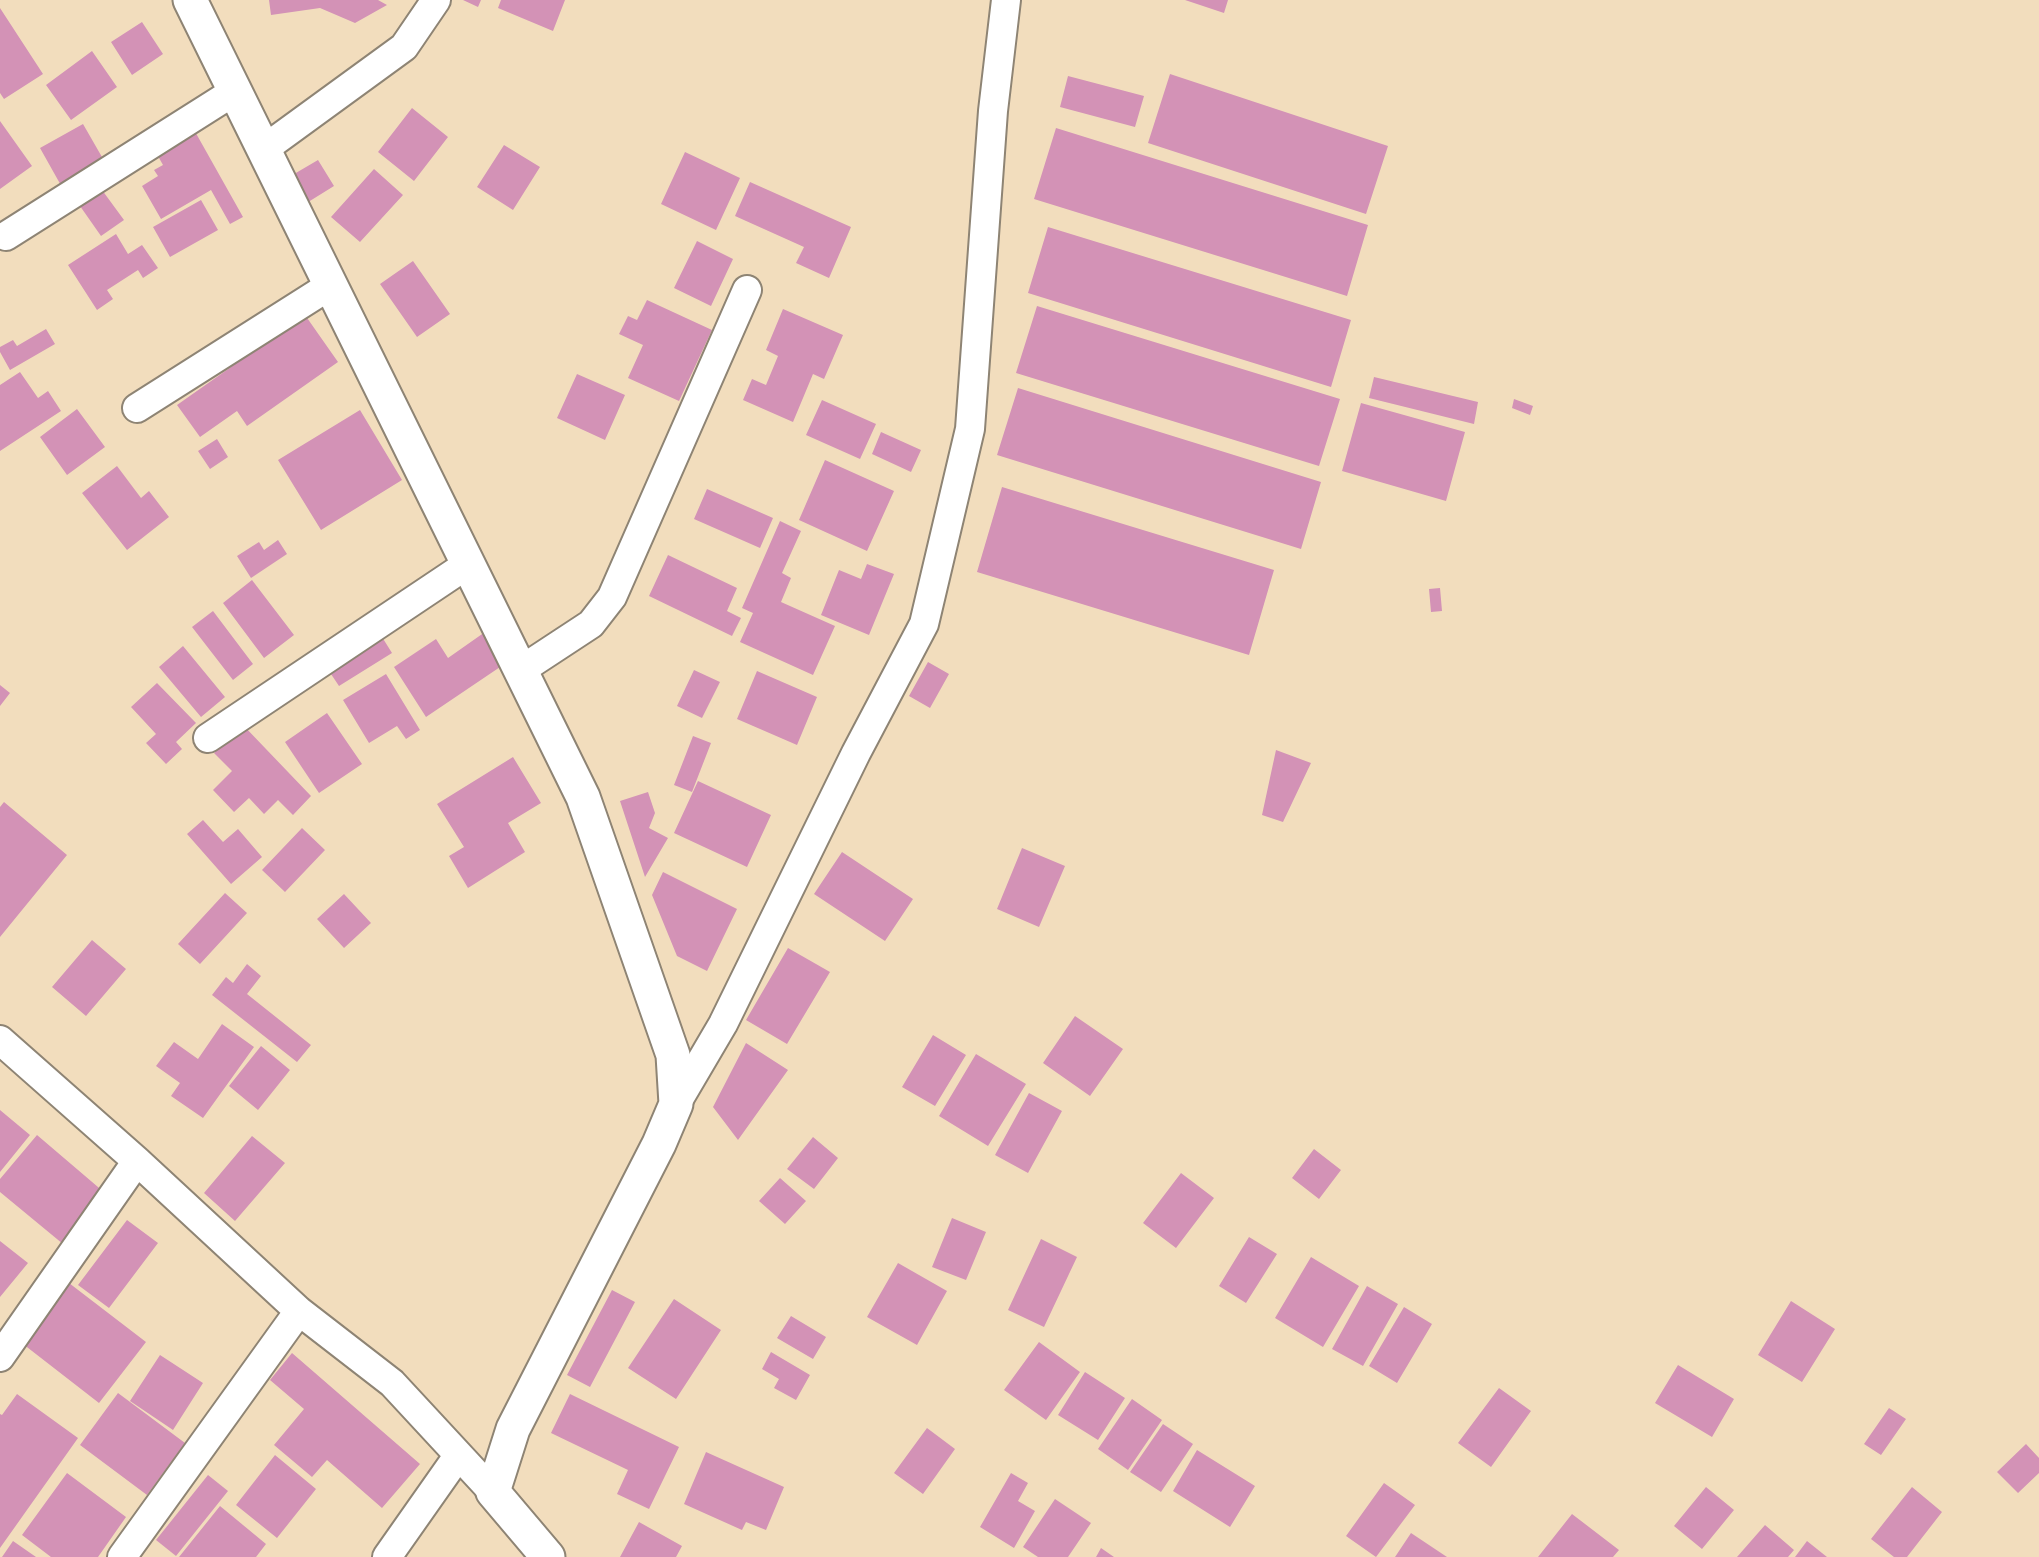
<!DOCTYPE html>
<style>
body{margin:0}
canvas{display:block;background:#f2ddbd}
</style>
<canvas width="2039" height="1557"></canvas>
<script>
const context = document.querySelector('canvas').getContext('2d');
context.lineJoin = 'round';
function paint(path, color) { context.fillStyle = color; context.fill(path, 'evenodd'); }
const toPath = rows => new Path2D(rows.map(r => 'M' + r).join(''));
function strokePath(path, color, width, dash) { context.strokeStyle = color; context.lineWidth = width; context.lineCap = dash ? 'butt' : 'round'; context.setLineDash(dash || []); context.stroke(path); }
paint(toPath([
 [269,0,378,0,387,5,355,23,320,8,271,15],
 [463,0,481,0,478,7],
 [501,0,565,0,553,31,498,8],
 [1185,0,1228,0,1224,13],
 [0,8,43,74,4,99,0,93],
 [142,22,163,54,132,75,111,42],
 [92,51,117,87,71,120,46,85],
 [1170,74,1388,146,1366,214,1148,143],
 [1068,76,1144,96,1135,127,1060,107],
 [412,108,448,137,414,181,378,152],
 [0,121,32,166,0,189],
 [83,124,106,164,63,189,40,148],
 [193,128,243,217,230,224,211,190,161,219,142,186,158,176,154,170,163,165,154,149],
 [1056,128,1368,225,1347,296,1034,199],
 [504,145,540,167,513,210,477,187],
 [685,152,740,178,716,230,661,204],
 [318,160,334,186,305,204,289,177],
 [374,169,403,195,360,242,331,217],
 [750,182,851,227,829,278,796,263,804,247,735,216],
 [102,190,124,220,101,236,80,206],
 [201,200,218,230,170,257,153,227],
 [1048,227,1351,320,1331,387,1028,293],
 [116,234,128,254,142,245,158,268,143,278,138,270,107,290,113,299,97,310,68,265],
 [697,241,733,259,711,306,674,288],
 [413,261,450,314,417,337,380,284],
 [647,300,712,330,679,401,628,378,643,345,619,334,628,316,637,320],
 [1037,306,1340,399,1319,466,1016,373],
 [783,309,843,335,824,379,813,374,793,422,743,400,752,379,766,385,778,356,766,350],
 [305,315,338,362,247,426,237,411,200,437,177,405],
 [46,329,55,344,10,370,0,352,0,347,13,340,17,346],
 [20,372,38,398,48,391,61,411,0,451,0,385],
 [577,374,625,395,605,440,557,418],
 [1374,377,1478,402,1474,424,1369,398],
 [1018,388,1321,482,1301,549,997,455],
 [1514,399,1533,406,1530,415,1512,408],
 [822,400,876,424,860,459,806,435],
 [1361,403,1465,432,1446,501,1342,471],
 [77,409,105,447,67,475,40,437],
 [360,410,402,480,321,530,278,460],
 [881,432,921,450,911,472,872,454],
 [217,439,228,457,210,469,198,451],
 [825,460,894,491,867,551,799,520],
 [117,466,141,498,149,491,169,517,127,550,82,493],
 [1002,487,1274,570,1249,655,977,572],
 [707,489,773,518,760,548,694,519],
 [780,521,801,531,782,573,791,578,781,602,835,626,813,675,740,642,753,613,742,608],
 [278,540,287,554,251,578,237,556,259,542,264,550],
 [668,555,737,588,727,611,741,618,732,636,649,596],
 [867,564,894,574,869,635,821,615,839,570,861,579],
 [252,580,294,635,264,658,223,603],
 [1440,588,1442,611,1431,612,1429,589],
 [213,611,253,664,233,680,192,627],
 [485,632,506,663,426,717,394,667,436,639,448,658],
 [382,637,392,653,339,686,329,671],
 [183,646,225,697,201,717,159,667],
 [928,662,949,674,930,708,909,696],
 [694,670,720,682,702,718,677,706],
 [757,671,817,697,797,745,737,719],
 [386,674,420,730,406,739,397,726,369,743,343,700],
 [157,683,196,723,176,742,182,749,166,764,146,743,156,734,131,707],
 [0,685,10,693,0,706],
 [327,713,362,764,319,793,285,742],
 [243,725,311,796,293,815,278,800,264,814,249,798,234,812,213,790,232,771,214,753],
 [693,736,711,743,692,792,674,785],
 [1276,750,1311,763,1283,822,1262,815],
 [513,757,541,803,508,823,525,852,468,888,449,856,464,847,437,804],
 [698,781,771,815,747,867,674,833],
 [648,792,655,813,649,828,668,838,645,877,620,801],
 [4,802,67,855,0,937,0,807],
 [203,820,223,842,238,829,262,857,231,884,187,834],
 [302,828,325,850,285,892,262,870],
 [1022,848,1065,866,1039,927,997,909],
 [842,852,913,899,885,941,814,894],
 [663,872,737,909,707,971,677,956,652,895],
 [225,893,247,913,200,964,178,944],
 [344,894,371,923,344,948,317,919],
 [92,940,126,969,86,1016,52,987],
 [788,948,830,972,787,1044,746,1020],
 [247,964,261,976,247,994,311,1045,297,1062,212,995,226,977,233,983],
 [1075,1016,1123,1049,1090,1096,1043,1063],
 [222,1024,254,1047,203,1118,171,1096,180,1083,156,1066,174,1042,198,1059],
 [933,1035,966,1055,935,1106,902,1087],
 [746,1043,788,1070,738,1140,713,1107],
 [261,1046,290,1070,258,1110,229,1086],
 [976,1054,1026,1084,988,1146,939,1116],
 [1029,1093,1062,1111,1028,1173,995,1155],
 [0,1110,30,1135,0,1172],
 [37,1135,105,1193,63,1244,0,1192,0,1179],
 [252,1136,285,1163,235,1221,204,1193],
 [813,1137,838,1158,814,1189,787,1169],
 [1314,1149,1341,1170,1319,1199,1292,1178],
 [1181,1173,1214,1198,1176,1248,1143,1223],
 [780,1178,806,1201,785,1224,759,1201],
 [952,1218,986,1232,966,1280,932,1267],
 [127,1220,158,1243,109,1308,78,1285],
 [1249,1237,1277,1254,1246,1303,1219,1286],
 [1041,1239,1077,1257,1044,1327,1008,1310],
 [0,1241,28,1263,0,1297],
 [1311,1257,1359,1286,1323,1347,1275,1318],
 [898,1263,947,1291,917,1345,867,1317],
 [69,1283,146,1342,99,1403,23,1344],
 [1367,1286,1398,1304,1363,1366,1332,1349],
 [612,1290,635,1302,590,1387,567,1375],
 [674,1299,721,1330,676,1399,628,1368],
 [1791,1301,1835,1329,1802,1382,1758,1355],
 [1404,1307,1432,1324,1397,1383,1369,1366],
 [791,1316,826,1337,813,1359,777,1338],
 [1039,1342,1080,1372,1046,1420,1004,1390],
 [771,1352,810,1375,796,1400,774,1388,779,1379,762,1369],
 [292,1353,420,1464,382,1508,327,1460,312,1477,274,1445,304,1409,270,1380],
 [160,1355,203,1383,173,1430,130,1401],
 [1678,1365,1734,1399,1712,1437,1655,1403],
 [1085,1372,1125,1398,1098,1440,1058,1415],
 [1499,1388,1531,1411,1491,1467,1458,1443],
 [118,1393,185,1443,147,1495,80,1445],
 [17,1394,78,1438,0,1548,0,1414,2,1415],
 [570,1394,679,1447,649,1509,617,1494,628,1470,551,1433],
 [1132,1399,1162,1420,1128,1470,1098,1449],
 [1889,1408,1906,1419,1881,1455,1864,1444],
 [1163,1424,1193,1444,1161,1492,1130,1472],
 [927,1428,955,1449,923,1494,894,1473],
 [2026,1444,2039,1458,2039,1473,2018,1493,1997,1472],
 [1197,1450,1255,1486,1230,1527,1173,1491],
 [706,1452,784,1487,766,1530,746,1522,742,1530,684,1504],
 [275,1455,316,1489,277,1538,236,1505],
 [67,1473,126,1517,98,1557,51,1557,22,1535],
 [1011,1473,1028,1483,1018,1501,1035,1511,1014,1548,980,1527],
 [208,1475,228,1491,176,1556,156,1540],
 [1384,1483,1415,1505,1376,1557,1346,1536],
 [1706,1487,1734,1510,1702,1549,1674,1526],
 [1912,1487,1942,1512,1907,1557,1894,1557,1871,1539],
 [1055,1499,1091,1523,1068,1557,1038,1557,1023,1547],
 [220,1506,266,1544,256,1557,179,1557],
 [1572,1514,1619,1550,1613,1557,1538,1557],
 [639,1522,682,1546,676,1557,620,1557],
 [1765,1525,1794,1550,1788,1557,1737,1557],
 [1411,1533,1447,1557,1395,1557],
 [13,1541,36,1557,2,1557],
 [1807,1541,1827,1557,1795,1557],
 [1101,1548,1114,1557,1096,1557]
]), '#d392b6');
const minor = toPath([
 [264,149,404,47,436,0],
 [6,236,235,91],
 [137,408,331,285],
 [521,670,591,624,612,597,747,290],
 [208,738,468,564],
 [0,1040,137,1161,299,1311,392,1383,493,1492],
 [676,1104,723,1024,856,753,924,624,970,429,993,111,1006,0],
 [0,1357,137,1161],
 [122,1557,299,1311],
 [387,1557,458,1456]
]);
const tertiary = toPath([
 [190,0,583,797,673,1055,676,1104,659,1144,513,1429,493,1492,548,1557]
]);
strokePath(minor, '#8e8474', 32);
strokePath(tertiary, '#8e8474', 37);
strokePath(minor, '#fff', 28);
strokePath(tertiary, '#fff', 33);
</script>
